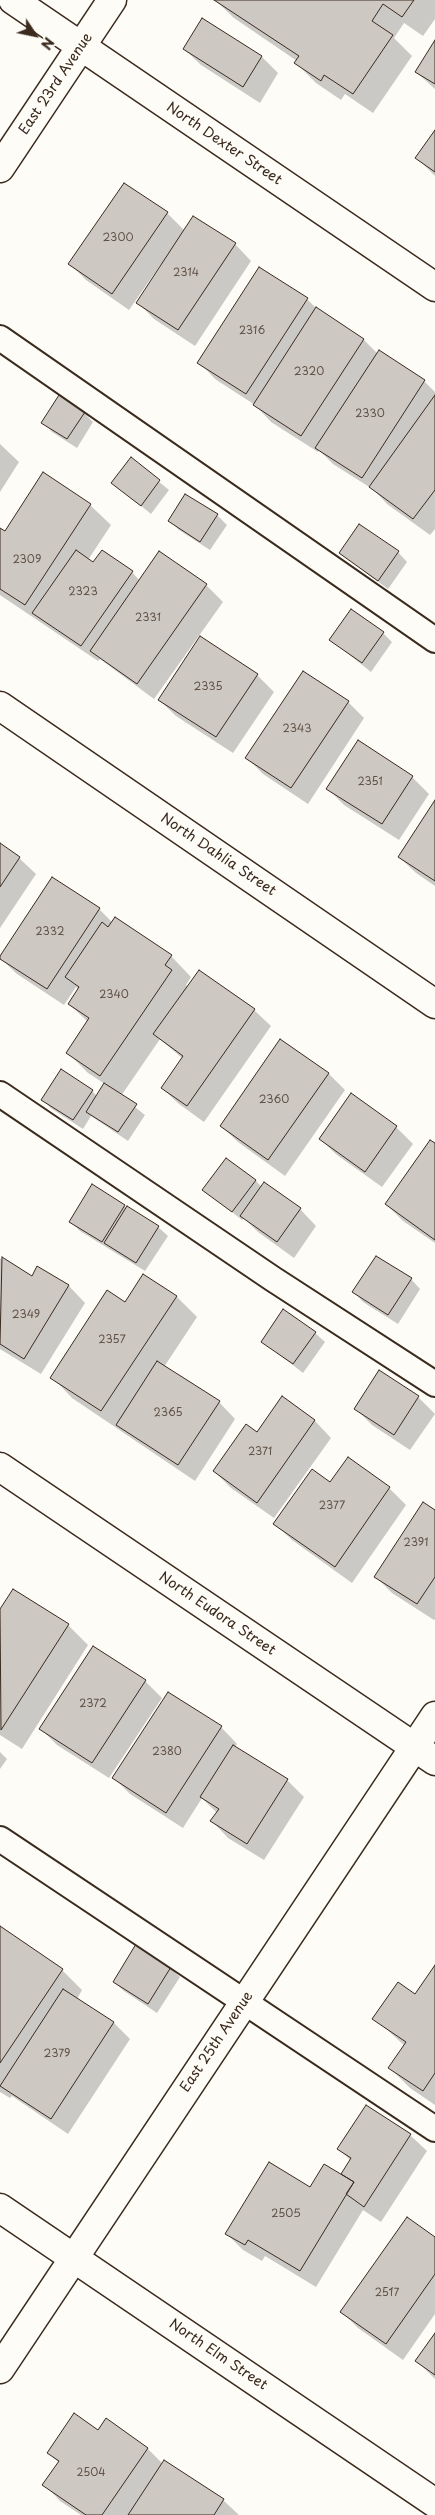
<!DOCTYPE html>
<style>
body{margin:0}
#map{position:relative;width:435px;height:2515px;overflow:hidden;background:#fdfcf7;font-family:"Playpen Sans",sans-serif}
canvas{display:block}
.north{position:absolute;left:10px;top:10px;width:50px;height:50px;-webkit-text-stroke:4px #fdfcf7;paint-order:stroke;rotate:124deg;font-size:14px;font-weight:700;line-height:20px;text-align:center;color:#3b2a1e}
.north::after{content:'';display:block;margin:auto;width:18px;height:22px;background:#3b2a1e;clip-path:polygon(50% 0,100% 100%,50% 72%,0 100%)}
</style>
<div id="map">
<canvas width="435" height="2515"></canvas>
<div class="north">N</div>
</div>
<script>
const context = document.querySelector('canvas').getContext('2d');
context.lineJoin = 'round';
function paint(path, color) { context.fillStyle = color; context.fill(path, 'evenodd'); }
const toPath = rows => new Path2D(rows.map(r => 'M' + r).join(''));
function strokePath(path, color, width, dash) { context.strokeStyle = color; context.lineWidth = width; context.lineCap = dash ? 'butt' : 'round'; context.setLineDash(dash || []); context.stroke(path); }
function label(font, color, halo, rows, align = 'center') {
  context.font = font + ' "Playpen Sans",sans-serif'; context.lineWidth = 4.5; context.setLineDash([]); context.textBaseline = 'middle'; context.strokeStyle = halo; context.fillStyle = color; for (const [text, x, y, turn = 0] of rows) {
    context.save(); context.translate(x, y); context.rotate((+turn || 0) * Math.PI / 180); context.textAlign = isNaN(turn) ? turn : align; if (halo) context.strokeText(text, 0, 0); context.fillText(text, 0, 0); context.restore();
  }
}
paint(toPath([
 [215,0,435,0,435,19,423,36,404,23,394,38,412,56,373,113,345,94,341,100,316,83,296,63,297,61,234,18],
 [202,19,262,57,278,73,260,103,201,65,184,49],
 [435,42,435,89,416,72],
 [435,133,435,176,417,158],
 [167,213,185,231,235,244,251,261,195,346,154,319,138,303,163,265,161,264,129,310,86,280,70,264],
 [307,299,317,309,364,340,378,354,424,381,435,392,435,529,430,535,387,504,374,490,333,464,319,450,318,452,271,422,255,405,215,379,199,362],
 [84,413,93,422,77,448,52,432,43,422],
 [0,444,19,462,0,492],
 [131,459,169,490,151,514,113,483],
 [186,495,217,515,227,525,210,550,179,530,169,520],
 [90,505,111,525,88,560,93,563,132,572,140,581,160,553,206,585,223,602,154,699,100,659,98,661,0,595,0,529,5,533],
 [398,552,407,562,388,589,340,553],
 [383,633,392,642,371,672,331,640],
 [200,638,257,675,274,692,233,753,176,716,159,700],
 [348,702,364,718,308,804,263,774,247,758],
 [412,777,429,794,399,840,344,805,328,789],
 [435,802,435,886,416,873,399,857],
 [0,845,19,858,36,874,0,928],
 [99,909,113,923,115,919,171,956,191,977,186,985,188,987,254,1010,271,1026,204,1122,179,1104,162,1088,183,1059,160,1039,121,1096,145,1115,128,1141,91,1116,83,1129,52,1109,43,1100,92,1091,97,1096,105,1084,88,1073,68,1053,88,1022,69,1004,79,990,76,987,64,1005,17,974,0,958],
 [280,1041,329,1074,345,1090,285,1176,238,1142,221,1126],
 [351,1095,396,1127,413,1144,382,1187,337,1155,320,1139],
 [435,1145,435,1243,403,1221,386,1204],
 [255,1180,262,1187,300,1209,316,1226,294,1258,258,1232,244,1218,242,1220,204,1190],
 [93,1186,158,1227,168,1236,145,1271,80,1231,70,1221],
 [377,1257,411,1279,420,1289,398,1324,363,1302,354,1292],
 [2,1258,32,1277,38,1267,69,1286,85,1303,41,1374,0,1349,0,1259],
 [144,1275,177,1297,197,1317,164,1367,219,1402,235,1419,195,1481,72,1398,52,1377,125,1304],
 [315,1333,325,1342,303,1373,262,1341],
 [418,1397,435,1414,410,1450,372,1425,355,1408],
 [282,1398,315,1421,331,1438,274,1518,231,1488,214,1471,258,1434],
 [348,1459,389,1488,406,1505,352,1583,292,1540,275,1524,331,1484],
 [435,1512,435,1619,434,1620,392,1593,376,1577],
 [13,1590,68,1625,88,1645,22,1749,0,1735,0,1611],
 [145,1681,162,1698,109,1778,57,1745,41,1729],
 [221,1727,237,1744,235,1747,287,1780,304,1797,264,1860,228,1838,212,1821,217,1813,202,1798,183,1828,130,1794,114,1778],
 [0,1752,7,1759,0,1769],
 [0,1928,62,1970,82,1990,77,1999,114,2023,130,2039,68,2134,12,2096,10,2098,0,2092],
 [435,1967,435,2105,410,2088,390,2068,405,2046,374,2018,416,1996],
 [170,1968,180,1977,157,2013,124,1991,114,1982],
 [410,2135,427,2151,381,2222,363,2210,316,2287,265,2256,262,2261,243,2250,227,2234,311,2189,342,2175,351,2161,339,2149],
 [435,2239,435,2314,403,2360,358,2328,341,2311],
 [435,2335,435,2379,417,2361],
 [106,2420,148,2449,163,2464,223,2500,239,2515,81,2515,60,2501,44,2484,59,2463,48,2452,98,2431]
]), '#0003');
const building = toPath([
 [214,0,414,0,402,17,383,4,372,21,393,35,353,94,324,75,321,81,294,63,299,56,214,0],
 [202,18,262,56,243,87,183,49,202,18],
 [435,40,435,84,415,72,435,40],
 [435,130,435,172,415,158,435,130],
 [124,183,168,212,112,294,68,264,124,183],
 [193,216,236,243,178,330,136,303,193,216],
 [259,267,308,298,246,394,197,363,259,267],
 [316,307,364,339,301,436,253,405,316,307],
 [379,350,425,380,362,478,315,448,379,350],
 [59,395,85,412,67,439,41,423,59,395],
 [435,395,435,490,413,519,369,487,435,395],
 [131,457,160,480,141,506,111,483,131,457],
 [43,472,91,504,25,605,0,589,0,528,5,531,43,472],
 [185,494,218,514,200,542,168,521,185,494],
 [359,524,399,551,378,581,339,553,359,524],
 [76,550,93,562,102,550,133,571,81,646,32,613,76,550],
 [159,551,207,584,137,684,90,651,159,551],
 [351,609,384,632,362,663,329,640,351,609],
 [200,636,258,674,216,737,158,700,200,636],
 [303,671,349,701,291,788,245,758,303,671],
 [358,740,413,776,382,824,326,789,358,740],
 [435,800,435,881,398,857,435,800],
 [0,843,20,857,0,887,0,843],
 [52,877,100,908,47,989,0,959,0,956,52,877],
 [115,917,172,955,165,965,172,970,100,1076,66,1053,89,1018,68,1004,79,987,65,977,102,922,108,927,115,917],
 [199,970,255,1009,187,1106,161,1088,183,1056,153,1034,199,970],
 [280,1039,329,1073,268,1160,220,1126,280,1039],
 [61,1069,93,1090,73,1120,41,1100,61,1069],
 [104,1083,137,1104,118,1132,86,1112,104,1083],
 [351,1093,397,1126,365,1172,319,1139,351,1093],
 [430,1140,435,1143,435,1240,385,1204,430,1140],
 [226,1158,256,1180,232,1212,202,1190,226,1158],
 [264,1182,301,1208,277,1242,240,1216,264,1182],
 [92,1184,125,1205,102,1242,69,1222,92,1184],
 [127,1206,159,1226,136,1263,104,1243,127,1206],
 [376,1256,412,1278,388,1315,352,1292,376,1256],
 [2,1257,32,1276,37,1266,69,1285,24,1359,0,1344,2,1257],
 [143,1274,177,1296,101,1411,50,1378,107,1290,125,1302,143,1274],
 [283,1309,316,1332,293,1364,261,1342,283,1309],
 [157,1361,220,1401,178,1465,116,1425,157,1361],
 [379,1370,419,1396,394,1435,354,1409,379,1370],
 [282,1396,315,1420,257,1503,213,1471,246,1424,257,1432,282,1396],
 [348,1457,390,1487,335,1567,273,1524,312,1469,330,1482,348,1457],
 [423,1502,435,1510,435,1577,417,1604,374,1577,423,1502],
 [13,1589,69,1624,1,1730,0,1609,13,1589],
 [93,1646,146,1680,92,1763,39,1729,93,1646],
 [168,1692,222,1726,166,1813,112,1778,168,1692],
 [233,1745,288,1779,247,1844,210,1821,219,1809,200,1797,233,1745],
 [0,1926,63,1969,0,2063,0,1926],
 [136,1944,171,1967,148,2004,113,1982,136,1944],
 [435,1965,435,2073,423,2091,388,2068,406,2042,372,2019,398,1982,415,1994,435,1965],
 [63,1989,114,2022,51,2119,0,2086,63,1989],
 [366,2105,411,2134,364,2207,346,2194,354,2182,341,2174,351,2158,337,2149,366,2105],
 [269,2162,310,2187,324,2164,354,2182,300,2271,248,2240,245,2245,225,2234,269,2162],
 [407,2217,435,2237,435,2274,386,2344,340,2312,407,2217],
 [435,2333,435,2375,415,2361,435,2333],
 [74,2413,98,2430,106,2418,148,2448,102,2515,86,2515,42,2485,59,2461,47,2453,74,2413],
 [164,2460,224,2499,214,2515,128,2515,164,2460]
]);
paint(building, '#cdc8c2');
strokePath(building, '#3b2a1e', 1);
const service = toPath([
 [0,338,435,640],
 [0,1094,273,1279,435,1384],
 [0,1839,435,2129]
]);
const minor = toPath([
 [13,0,435,287],
 [0,706,435,1004],
 [0,1467,435,1761],
 [0,2208,435,2503],
 [0,2369,435,1716]
]);
const tertiary = toPath([
 [0,168,112,0]
]);
strokePath(service, '#3b2a1e', 28);
strokePath(minor, '#3b2a1e', 31);
strokePath(tertiary, '#3b2a1e', 31);
strokePath(service, '#fdfcf7', 24);
strokePath(minor, '#fdfcf7', 28);
strokePath(tertiary, '#fdfcf7', 28);
label('11px', '#605247', null, [
 ["2300",118,238],
 ["2314",186,273],
 ["2316",252,331],
 ["2320",309,372],
 ["2330",370,414],
 ["2309",27,560],
 ["2323",83,592],
 ["2331",148,618],
 ["2335",208,687],
 ["2343",297,729],
 ["2351",370,782],
 ["2332",50,932],
 ["2340",114,995],
 ["2360",274,1100],
 ["2349",26,1315],
 ["2357",112,1340],
 ["2365",168,1413],
 ["2371",260,1452],
 ["2377",332,1506],
 ["2391",416,1543],
 ["2372",93,1704],
 ["2380",167,1752],
 ["2379",57,2054],
 ["2505",286,2214],
 ["2517",387,2293],
 ["2504",91,2473]
]);
label('14px', '#3b2a1e', '#fdfcf7', [
 ["East 23rd Avenue",56,84,-56],
 ["North Dexter Street",224,144,34],
 ["North Dahlia Street",218,855,34],
 ["North Eudora Street",217,1614,34],
 ["East 25th Avenue",217,2042,-56],
 ["North Elm Street",218,2355,34]
]);
</script>
